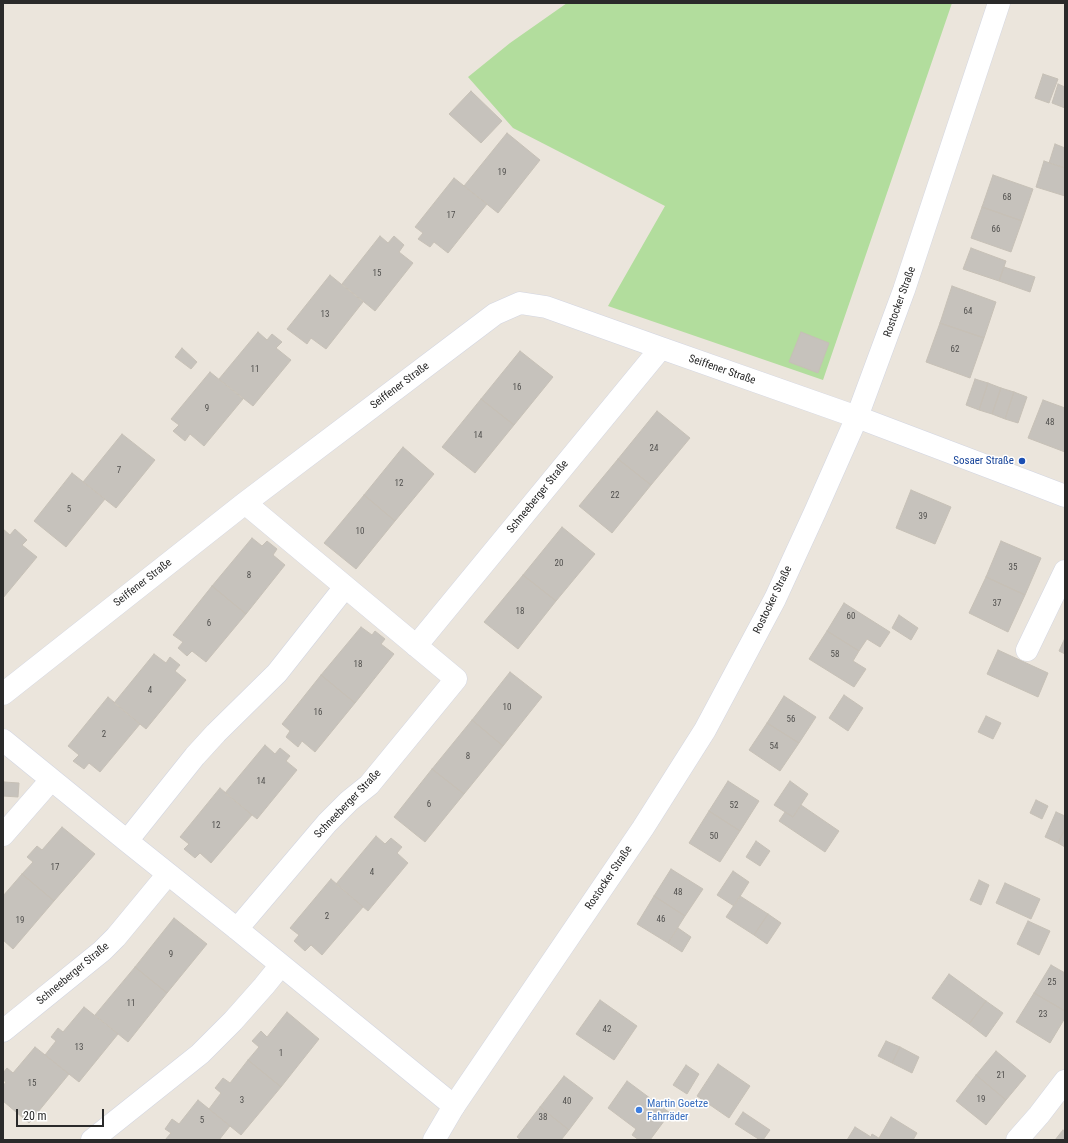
<!DOCTYPE html>
<meta charset="utf-8">
<style>
body{margin:0}
#map{position:relative;width:1068px;height:1143px;overflow:hidden;background:#ebe5dc;font-family:"Roboto Condensed",sans-serif}
canvas{display:block}
.frame{position:absolute;inset:0;border:4px solid #2a2a2a;pointer-events:none}
.scale{position:absolute;left:16px;top:1109px;width:88px;height:18px;box-sizing:border-box;border:2px solid #2a2a2a;border-top:0;padding-left:5px;font-size:12px;line-height:14px;white-space:nowrap;color:#2a2a2a;-webkit-text-stroke:3px #fff;paint-order:stroke}
</style>
<div id="map">
<canvas width="1068" height="1143"></canvas>
<div class="frame"></div>
<div class="scale">20 m</div>
</div>
<script>
const context = document.querySelector('canvas').getContext('2d');
context.lineJoin = 'round';
function paint(path, color) { context.fillStyle = color; context.fill(path, 'evenodd'); }
const toPath = rows => new Path2D(rows.map(r => 'M' + r).join(''));
function strokePath(path, color, width, dash) { context.strokeStyle = color; context.lineWidth = width; context.lineCap = dash ? 'butt' : 'round'; context.setLineDash(dash || []); context.stroke(path); }
function label(font, color, halo, rows, align = 'center') {
  context.font = font + ' "Roboto Condensed",sans-serif'; context.lineWidth = 3; context.setLineDash([]); context.textBaseline = 'middle'; context.strokeStyle = halo; context.fillStyle = color; for (const [text, x, y, turn = 0] of rows) {
    context.save(); context.translate(x, y); context.rotate((+turn || 0) * Math.PI / 180); context.textAlign = isNaN(turn) ? turn : align; if (halo) context.strokeText(text, 0, 0); context.fillText(text, 0, 0); context.restore();
  }
}
paint(toPath([
 [567,3,952,3,823,380,608,306,665,206,513,128,468,77,510,43]
]), '#b2dd9d');
const building = toPath([
 [1043,74,1058,79,1049,103,1035,98,1043,74],
 [1058,84,1065,87,1065,108,1052,103,1058,84],
 [471,91,502,121,481,143,449,114,471,91],
 [507,133,540,160,498,213,464,186,507,133],
 [1055,144,1065,148,1065,168,1049,163,1055,144],
 [1044,161,1065,168,1065,196,1036,187,1044,161],
 [993,175,1033,189,1022,221,982,207,993,175],
 [454,178,487,204,448,253,434,242,430,247,418,239,423,233,415,227,454,178],
 [982,207,1022,221,1011,252,971,238,982,207],
 [380,236,388,243,394,236,404,245,399,252,413,263,375,311,342,284,380,236],
 [971,248,1006,261,999,281,963,269,971,248],
 [1004,267,1035,277,1030,292,999,281,1004,267],
 [330,275,363,302,326,349,311,338,307,344,287,329,330,275],
 [952,286,996,302,984,338,940,323,952,286],
 [940,323,984,338,970,378,926,362,940,323],
 [258,332,267,340,272,334,282,342,276,348,291,360,253,406,219,379,258,332],
 [801,332,829,343,818,373,789,362,801,332],
 [182,348,197,362,191,369,175,357,182,348],
 [520,351,553,377,514,425,481,399,520,351],
 [210,372,243,399,204,446,190,434,185,441,173,431,179,425,171,419,210,372],
 [975,379,988,383,979,410,966,405,975,379],
 [988,383,1001,388,992,414,979,410,988,383],
 [1001,388,1014,392,1005,419,992,414,1001,388],
 [1014,392,1027,397,1018,423,1005,419,1014,392],
 [481,399,514,425,475,473,442,447,481,399],
 [1043,400,1065,408,1065,452,1028,438,1043,400],
 [657,411,690,438,651,485,618,459,657,411],
 [122,434,155,460,116,508,83,482,122,434],
 [403,447,434,474,395,521,364,495,403,447],
 [618,459,651,485,612,533,579,506,618,459],
 [72,473,105,499,66,547,34,521,72,473],
 [911,490,951,507,935,544,896,528,911,490],
 [364,495,395,521,356,569,324,543,364,495],
 [562,527,595,554,556,601,523,575,562,527],
 [3,529,10,535,15,529,27,540,22,545,37,557,3,598,3,529],
 [252,538,262,546,267,541,277,549,273,555,285,565,246,614,212,586,252,538],
 [1001,541,1041,558,1025,595,986,577,1001,541],
 [523,575,556,601,518,649,484,622,523,575],
 [986,577,1025,595,1008,632,969,613,986,577],
 [212,586,246,614,206,662,192,651,187,656,178,648,183,642,173,635,212,586],
 [844,603,890,632,880,647,867,639,859,651,827,631,844,603],
 [899,615,918,628,911,640,892,628,899,615],
 [361,627,372,635,375,631,385,639,381,644,394,654,355,703,321,675,361,627],
 [827,631,859,651,853,661,866,669,854,687,809,659,827,631],
 [1065,638,1065,654,1059,651,1065,638],
 [998,650,1048,673,1038,697,987,674,998,650],
 [154,654,166,663,170,657,180,665,175,671,186,680,146,729,114,703,154,654],
 [510,672,542,697,503,746,472,720,510,672],
 [321,675,355,703,315,752,302,741,298,747,286,737,290,731,282,724,321,675],
 [844,695,863,708,848,731,829,718,844,695],
 [784,696,816,717,799,743,767,723,784,696],
 [108,697,140,724,100,772,89,763,84,769,73,761,79,755,68,746,108,697],
 [986,716,1001,723,993,739,978,732,986,716],
 [472,720,503,746,464,794,432,769,472,720],
 [767,723,799,743,780,771,749,750,767,723],
 [265,745,275,754,280,748,290,756,286,761,297,770,257,819,225,793,265,745],
 [432,769,464,794,425,842,394,817,432,769],
 [728,781,759,801,740,831,709,811,728,781],
 [790,781,808,794,793,817,774,805,790,781],
 [4,782,19,783,18,797,3,796,4,782],
 [220,788,252,815,211,863,200,853,195,858,184,849,189,844,180,837,220,788],
 [1036,800,1048,806,1042,819,1030,813,1036,800],
 [801,805,839,831,825,852,779,821,785,812,793,817,801,805],
 [709,811,740,831,720,862,689,843,709,811],
 [1056,812,1065,816,1065,829,1058,843,1045,837,1056,812],
 [62,827,95,854,54,901,22,874,33,862,27,857,37,846,42,850,62,827],
 [1065,829,1065,847,1058,843,1065,829],
 [376,836,385,844,391,838,402,847,397,853,408,863,368,911,336,884,376,836],
 [756,841,770,851,760,866,746,857,756,841],
 [671,869,703,889,685,916,654,896,671,869],
 [733,871,749,882,734,906,717,895,733,871],
 [22,874,54,901,13,949,3,940,3,896,22,874],
 [331,879,363,907,322,955,311,945,305,951,294,941,299,935,290,928,331,879],
 [979,880,989,885,981,905,970,900,979,880],
 [1005,883,1040,899,1031,919,996,903,1005,883],
 [654,896,685,916,668,943,637,924,654,896],
 [740,896,768,914,754,935,726,917,740,896],
 [768,914,781,923,767,944,754,935,768,914],
 [174,918,207,944,167,993,135,967,174,918],
 [1028,921,1050,931,1039,955,1017,944,1028,921],
 [678,928,691,937,682,952,668,943,678,928],
 [1051,965,1065,973,1065,1011,1034,993,1051,965],
 [135,967,167,993,128,1042,95,1015,135,967],
 [949,974,986,1001,969,1024,932,998,949,974],
 [1034,993,1065,1011,1065,1018,1050,1043,1016,1022,1034,993],
 [600,1000,637,1026,614,1060,576,1034,600,1000],
 [986,1001,1003,1013,986,1037,969,1024,986,1001],
 [84,1007,118,1034,79,1082,45,1055,56,1041,51,1037,58,1028,63,1032,84,1007],
 [287,1012,319,1039,281,1087,248,1060,259,1047,252,1041,261,1031,267,1037,287,1012],
 [886,1041,900,1047,892,1063,878,1056,886,1041],
 [35,1047,69,1074,29,1123,3,1101,3,1086,6,1082,3,1080,3,1073,7,1068,13,1073,35,1047],
 [900,1047,919,1057,912,1073,892,1063,900,1047],
 [996,1051,1026,1076,1006,1100,976,1075,996,1051],
 [248,1060,281,1087,241,1135,209,1109,221,1093,215,1088,223,1078,230,1083,248,1060],
 [718,1064,750,1086,729,1118,697,1096,718,1064],
 [686,1065,699,1074,687,1094,673,1085,686,1065],
 [976,1075,1006,1100,986,1125,956,1101,976,1075],
 [564,1076,593,1098,569,1130,540,1107,564,1076],
 [627,1081,670,1113,650,1140,639,1140,632,1135,636,1129,608,1108,627,1081],
 [198,1100,230,1126,219,1140,165,1140,171,1133,165,1129,172,1119,179,1124,198,1100],
 [540,1107,569,1130,561,1140,521,1140,517,1137,540,1107],
 [743,1112,770,1130,763,1140,760,1140,735,1124,743,1112],
 [891,1117,917,1133,913,1140,882,1140,879,1138,891,1117],
 [855,1127,871,1137,872,1134,882,1140,847,1140,855,1127],
 [1063,1130,1065,1132,1065,1140,1055,1140,1063,1130]
]);
paint(building, '#c6c2bc');
strokePath(building, '#c6c0b6', 1);
const minor = toPath([
 [416,646,661,348],
 [1027,650,1065,571],
 [3,694,245,503,495,314,520,303,546,307,661,348,857,417,1026,481,1065,496],
 [3,740,127,841,237,929,454,1106],
 [3,835,51,780],
 [127,841,195,756,216,733,277,673,345,587],
 [237,929,327,823,349,801,369,785,456,679,245,503],
 [3,1031,102,951,116,937,168,874],
 [92,1140,200,1054,233,1021,264,986,281,965],
 [1017,1140,1039,1115,1065,1081]
]);
const secondary = toPath([
 [434,1140,454,1106,643,828,705,730,775,599,815,512,857,417,904,290,999,3]
]);
strokePath(minor, '#d2d5e1', 23);
strokePath(secondary, '#d2d5e1', 23);
strokePath(minor, '#fff', 22);
strokePath(secondary, '#fff', 22);
for (const [x, y, r, color] of [
 [1022,461,4,"#1a4fb4"],
 [639,1110,4,"#3f7fe0"]
]) { const dot = new Path2D(); dot.arc(x, y, r, 0, 2 * Math.PI); context.fillStyle = color; context.fill(dot); strokePath(dot, '#fff', 1.5); }
label('9px', '#51504e', null, [
 ["19",502,173],
 ["68",1007,198],
 ["17",451,216],
 ["66",996,230],
 ["15",377,274],
 ["64",968,312],
 ["13",325,315],
 ["62",955,350],
 ["11",255,370],
 ["16",517,388],
 ["9",207,409],
 ["48",1050,423],
 ["14",478,436],
 ["24",654,449],
 ["7",119,471],
 ["12",399,484],
 ["22",615,496],
 ["5",69,510],
 ["39",923,517],
 ["10",360,532],
 ["20",559,564],
 ["35",1013,568],
 ["8",249,576],
 ["37",997,604],
 ["18",520,612],
 ["60",851,617],
 ["6",209,624],
 ["58",835,655],
 ["18",358,665],
 ["4",150,691],
 ["10",507,708],
 ["16",318,713],
 ["56",791,720],
 ["2",104,735],
 ["54",774,747],
 ["8",468,757],
 ["14",261,782],
 ["6",429,805],
 ["52",734,806],
 ["12",216,826],
 ["50",714,837],
 ["17",55,868],
 ["4",372,873],
 ["48",678,893],
 ["2",327,917],
 ["46",661,920],
 ["19",20,921],
 ["9",171,955],
 ["25",1052,983],
 ["11",131,1004],
 ["23",1043,1015],
 ["42",607,1030],
 ["13",79,1048],
 ["1",281,1054],
 ["21",1001,1076],
 ["15",32,1084],
 ["19",981,1100],
 ["3",242,1101],
 ["40",567,1102],
 ["38",543,1118],
 ["5",202,1121]
]);
label('11px', '#2a2a2a', '#fff', [
 ["Rostocker Straße",900,302,-70],
 ["Seiffener Straße",722,370,19],
 ["Seiffener Straße",400,386,-37],
 ["Schneeberger Straße",538,497,-51],
 ["Seiffener Straße",143,583,-38],
 ["Rostocker Straße",773,600,-64],
 ["Schneeberger Straße",348,804,-46],
 ["Rostocker Straße",609,878,-56],
 ["Schneeberger Straße",73,974,-40]
]);
label('11px', '#164399', '#fff', [
 ["Sosaer Straße",1014,461]
], 'right');
label('11px', '#366cbe', '#fff', [
 ["Martin Goetze",647,1104],
 ["Fahrräder",647,1117]
], 'left');
</script>
